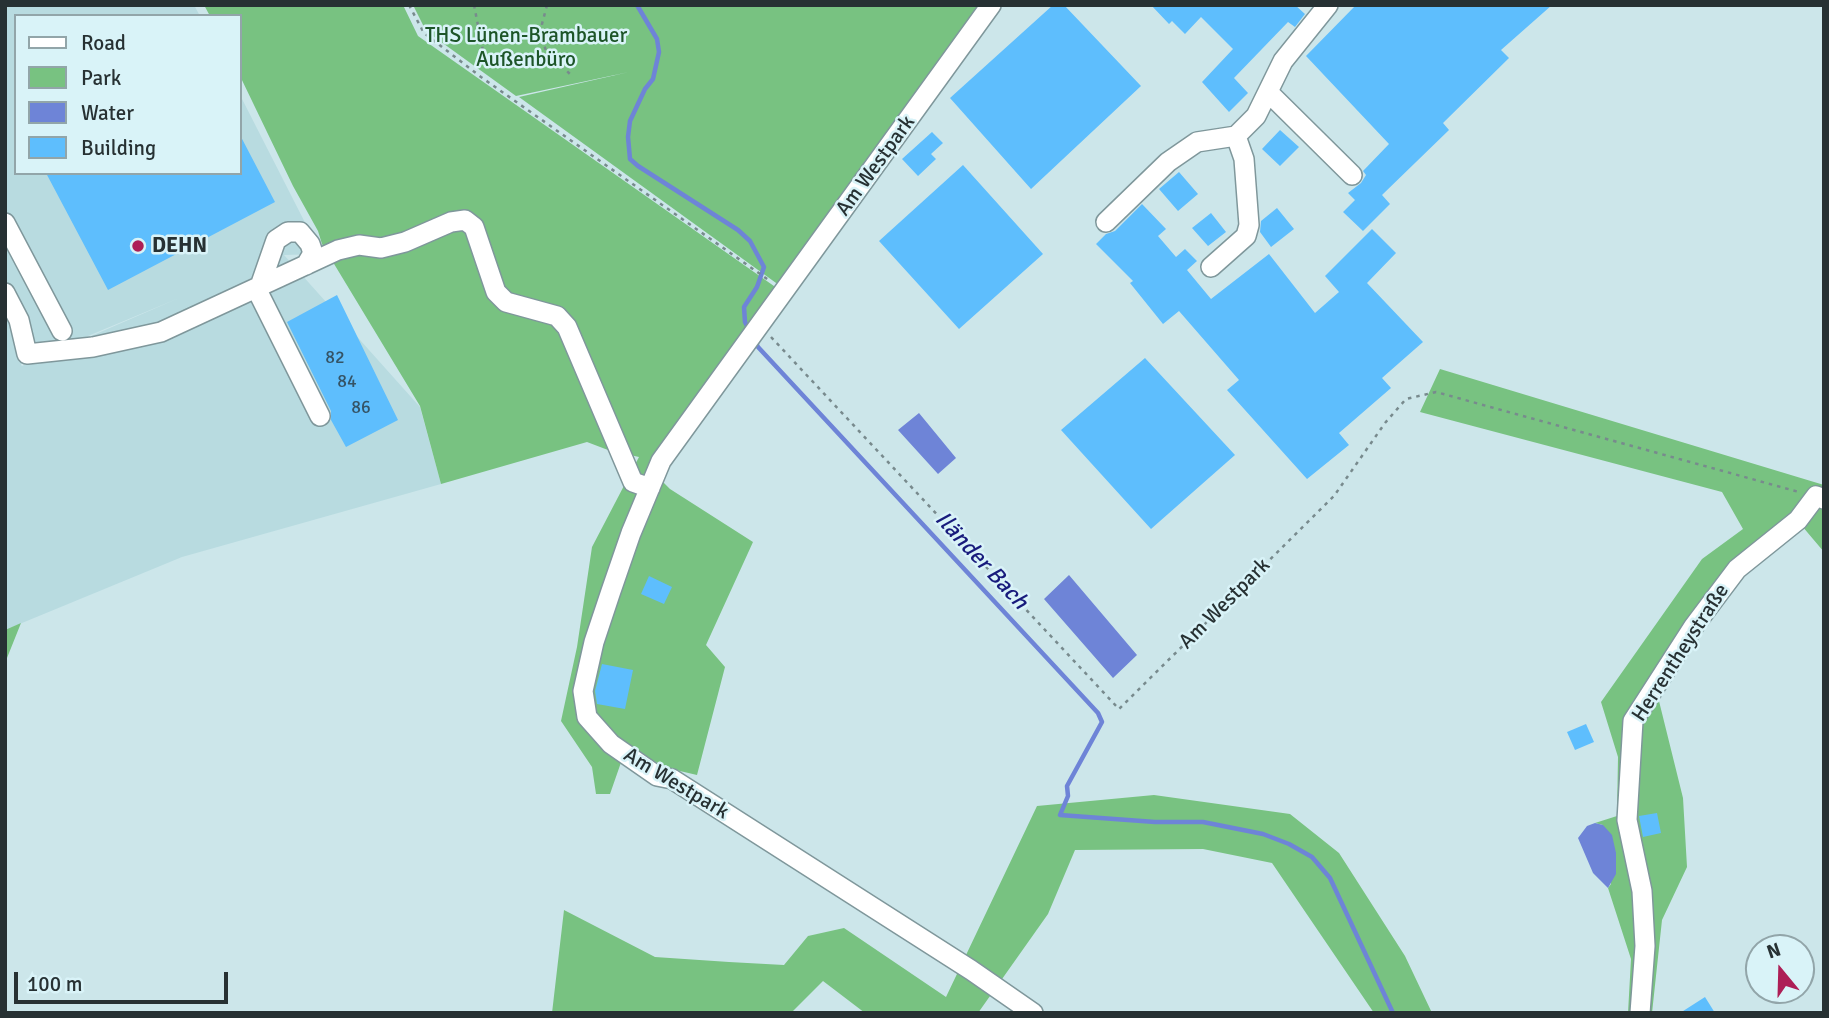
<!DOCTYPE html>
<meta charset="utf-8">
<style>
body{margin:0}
#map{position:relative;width:1829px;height:1018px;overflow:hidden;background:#cce6ea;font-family:Signika,sans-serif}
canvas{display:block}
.frame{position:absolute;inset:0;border:7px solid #273133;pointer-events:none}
.legend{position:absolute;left:14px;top:14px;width:228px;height:161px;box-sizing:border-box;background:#d9f3f8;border:2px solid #92a5a9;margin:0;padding:9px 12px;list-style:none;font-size:21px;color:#273133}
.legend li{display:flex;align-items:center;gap:14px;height:35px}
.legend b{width:35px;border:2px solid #92a5a9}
.north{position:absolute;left:1745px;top:934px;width:70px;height:70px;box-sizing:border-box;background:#d9f3f8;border:2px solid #92a5a9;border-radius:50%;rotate:341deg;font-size:19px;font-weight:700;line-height:28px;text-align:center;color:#273133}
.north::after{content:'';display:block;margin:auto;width:24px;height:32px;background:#ad1e56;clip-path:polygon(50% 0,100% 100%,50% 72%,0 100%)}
.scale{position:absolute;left:14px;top:972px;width:214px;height:32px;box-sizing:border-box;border:4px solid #273133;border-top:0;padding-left:9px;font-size:21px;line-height:24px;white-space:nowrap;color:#273133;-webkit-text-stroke:5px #d9f3f8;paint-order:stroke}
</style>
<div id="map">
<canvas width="1829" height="1018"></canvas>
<div class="frame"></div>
<ul class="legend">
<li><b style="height:9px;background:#fff"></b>Road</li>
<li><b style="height:19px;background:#78c281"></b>Park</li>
<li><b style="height:19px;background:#6e84d7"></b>Water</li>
<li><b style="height:19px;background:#5ebefd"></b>Building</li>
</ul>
<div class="north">N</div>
<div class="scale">100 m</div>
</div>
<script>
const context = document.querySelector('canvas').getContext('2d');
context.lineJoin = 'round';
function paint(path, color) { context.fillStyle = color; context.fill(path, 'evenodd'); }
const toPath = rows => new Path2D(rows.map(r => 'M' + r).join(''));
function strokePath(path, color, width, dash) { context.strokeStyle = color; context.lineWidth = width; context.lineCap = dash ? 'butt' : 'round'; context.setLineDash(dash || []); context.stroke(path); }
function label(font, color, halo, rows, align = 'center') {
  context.font = font + ' Signika,sans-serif'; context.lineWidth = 5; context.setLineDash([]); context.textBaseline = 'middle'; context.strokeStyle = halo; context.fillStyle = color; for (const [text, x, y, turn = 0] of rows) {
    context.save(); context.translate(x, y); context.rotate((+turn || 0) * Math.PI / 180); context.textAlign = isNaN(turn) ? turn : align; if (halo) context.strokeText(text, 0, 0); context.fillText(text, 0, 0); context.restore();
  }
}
paint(toPath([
 [5,5,194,5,200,16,16,16,16,173,240,173,240,95,321,254,284,255,420,407,441,484,182,557,5,630],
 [179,298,22,366,21,365,21,364]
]), '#b8dbe0');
paint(toPath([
 [204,5,403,5,418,36,781,291,655,474,670,489,753,542,706,645,725,667,697,775,667,768,640,754,625,751,610,794,596,794,592,767,561,721,577,647,592,547,639,457,608,450,587,442,441,484,420,406,322,244,318,231,293,186,240,76,240,16,210,16],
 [413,5,990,5,783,288,519,97,629,72,516,96,426,31],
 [1440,369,1824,485,1824,552,1802,526,1735,579,1657,693,1683,798,1687,867,1662,920,1652,1013,1628,1013,1631,959,1608,888,1611,884,1603,825,1595,823,1617,816,1618,757,1601,702,1702,559,1743,529,1722,492,1420,412],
 [21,623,5,663,5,630],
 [1154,795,1290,814,1339,853,1405,956,1432,1013,1374,1013,1272,863,1203,849,1075,850,1048,914,978,1013,865,1013,823,981,791,1013,552,1013,564,910,655,957,729,962,784,965,808,936,844,928,946,997,1037,806]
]), '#78c281');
paint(toPath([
 [919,413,956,458,938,474,898,430],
 [1069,575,1137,655,1113,678,1044,599],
 [1595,823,1603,825,1612,835,1616,853,1616,874,1608,888,1593,873,1578,838,1587,826]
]), '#6e84d7');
strokePath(toPath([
 [637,5,657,39,659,52,653,79,645,89,630,121,628,137,630,159,638,166,738,230,750,241,764,267,757,287,744,307,745,322,749,330],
 [755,341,758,347,1098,713,1102,722,1067,786,1068,796,1060,815,1155,822,1203,822,1263,834,1289,844,1312,857,1330,878,1393,1013]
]), '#6e84d7', 4.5);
paint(toPath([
 [1053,5,1064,5,1141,86,1031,189,950,98],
 [1151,5,1295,5,1305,14,1295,27,1288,22,1234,78,1248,93,1229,112,1202,82,1233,49,1201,17,1185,34,1172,21,1169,24],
 [1356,5,1552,5,1501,50,1509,58,1443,123,1449,130,1382,195,1390,204,1363,231,1343,212,1355,200,1348,193,1361,183,1366,175,1363,171,1389,144,1306,56],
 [1280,130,1299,147,1280,166,1262,149],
 [932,132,943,143,931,154,936,159,918,176,902,159],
 [240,135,275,202,108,290,46,173,240,173],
 [963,165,1043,254,959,329,879,241],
 [1179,172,1198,194,1178,211,1159,189],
 [1142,204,1166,229,1158,236,1176,257,1185,249,1197,261,1187,270,1211,299,1269,254,1315,313,1339,292,1325,276,1372,229,1396,253,1367,283,1423,342,1382,378,1391,388,1339,433,1349,445,1307,479,1227,390,1239,380,1179,311,1163,324,1130,283,1133,281,1096,244,1106,234,1115,231],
 [1277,208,1294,229,1271,247,1260,232,1261,221],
 [1211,213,1226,232,1208,246,1192,228],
 [337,295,398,420,346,447,331,420,331,411,287,322],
 [1145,358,1235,455,1151,529,1061,430],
 [649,576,672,587,664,604,641,594],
 [602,664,633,670,625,709,597,704,595,691],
 [1586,724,1594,742,1575,750,1567,732],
 [1657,813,1661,833,1643,837,1639,816],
 [1705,997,1715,1013,1680,1013]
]), '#5ebefd');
const minor = toPath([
 [991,5,661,461,631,533,611,591,594,642,583,691,587,717,611,744,657,776,672,779,971,970,1033,1013],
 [1268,92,1352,175],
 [1106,222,1168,162,1197,142,1236,136,1256,116,1283,61,1328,5],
 [5,223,62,331],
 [1211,267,1246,236,1249,225,1244,159,1236,136],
 [260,286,276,240,288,232,300,232,310,244,313,253,306,265],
 [256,288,338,250,359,245,381,248,405,242,451,222,465,220,474,227,496,292,506,302,557,316,567,327,633,482,650,488],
 [5,293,19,320,27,354,93,347,161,332,256,288,320,416],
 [1640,1013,1645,946,1642,891,1627,820,1633,721,1694,626,1737,569,1798,520,1816,496,1824,499]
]);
strokePath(minor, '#7f979b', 22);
strokePath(toPath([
 [409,5,424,33,481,77,770,281],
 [474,5,483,51],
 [547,5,542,24,543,41,546,51,571,75],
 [543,41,583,35],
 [771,337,1119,709,1334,496,1385,423,1406,399,1436,392,1799,492]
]), '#788a8d', 2.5, [3.5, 5]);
strokePath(minor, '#fff', 19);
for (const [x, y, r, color] of [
 [138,246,7,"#ad1e56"]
]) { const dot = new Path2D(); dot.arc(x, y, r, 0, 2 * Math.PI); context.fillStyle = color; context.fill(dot); strokePath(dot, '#d9f3f8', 2.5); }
label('18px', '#355466', null, [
 ["82",335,358],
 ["84",347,382],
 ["86",361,408]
]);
label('21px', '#1d5528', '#d9f3f8', [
 ["THS Lünen-Brambauer",526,36],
 ["Außenbüro",526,60]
]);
label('21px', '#273133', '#d9f3f8', [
 ["Am Westpark",876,166,-54],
 ["Am Westpark",1225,604,-45],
 ["Herrentheystraße",1681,653,-57],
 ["Am Westpark",676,784,31]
]);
label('bold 21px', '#273133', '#d9f3f8', [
 ["DEHN",152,246]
], 'left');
label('italic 23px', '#181b7c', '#d9f3f8', [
 ["Iländer Bach",981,561,47]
]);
</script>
